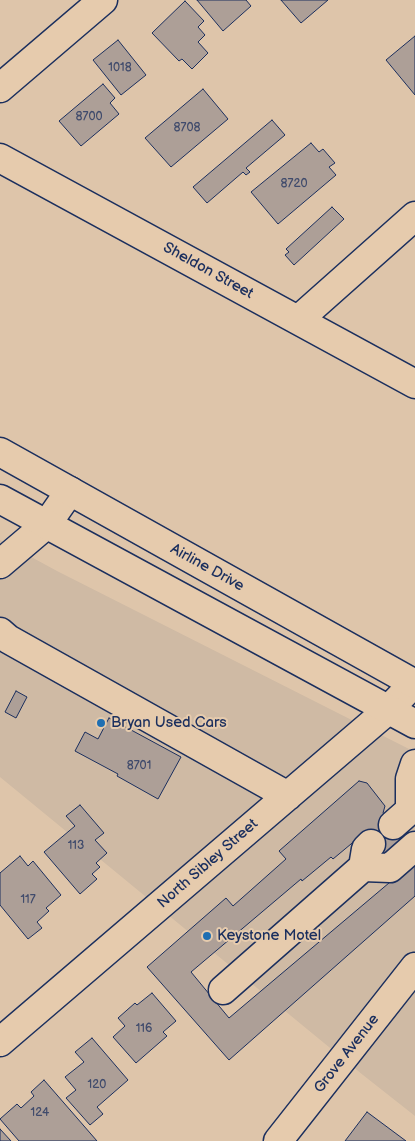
<!DOCTYPE html>
<style>
body{margin:0}
canvas{display:block;background:#dec5aa}
</style>
<canvas width="415" height="1141"></canvas>
<script>
const context = document.querySelector('canvas').getContext('2d');
context.lineJoin = 'round';
function paint(path, color) { context.fillStyle = color; context.fill(path, 'evenodd'); }
const toPath = rows => new Path2D(rows.map(r => 'M' + r).join(''));
function strokePath(path, color, width, dash) { context.strokeStyle = color; context.lineWidth = width; context.lineCap = dash ? 'butt' : 'round'; context.setLineDash(dash || []); context.stroke(path); }
function label(font, color, halo, rows, align = 'center') {
  context.font = font + ' "Balsamiq Sans",sans-serif'; context.lineWidth = 4; context.setLineDash([]); context.textBaseline = 'middle'; context.strokeStyle = halo; context.fillStyle = color; for (const [text, x, y, turn = 0] of rows) {
    context.save(); context.translate(x, y); context.rotate((+turn || 0) * Math.PI / 180); context.textAlign = isNaN(turn) ? turn : align; if (halo) context.strokeText(text, 0, 0); context.fillText(text, 0, 0); context.restore();
  }
}
paint(toPath([
 [0,540,57,571,415,752,415,1116,363,1075,0,777]
]), '#cfbaa4');
const building = toPath([
 [197,0,246,0,251,6,223,31,197,0],
 [281,0,328,0,301,23,281,0],
 [185,1,204,21,198,27,205,35,198,42,208,53,192,69,182,59,179,61,152,33,185,1],
 [415,36,415,95,386,60,415,36],
 [118,40,146,75,121,95,93,60,118,40],
 [103,84,115,98,110,103,119,114,81,146,59,121,103,84],
 [203,89,228,119,171,167,145,138,203,89],
 [272,120,285,135,246,168,250,172,246,175,243,172,207,203,193,187,272,120],
 [311,143,319,152,323,149,335,163,329,167,336,175,278,224,251,192,311,143],
 [332,207,344,219,294,265,285,255,289,252,286,249,332,207],
 [16,691,27,697,16,718,5,712,16,691],
 [109,718,181,757,158,799,117,776,118,774,75,751,85,732,98,739,109,718],
 [359,781,367,783,385,806,383,813,404,837,382,856,363,834,333,859,331,857,302,881,301,879,191,972,229,1018,415,861,415,896,229,1060,147,967,226,898,233,906,286,859,279,851,359,781],
 [80,805,104,833,95,840,107,853,96,863,100,867,92,874,97,879,80,894,44,852,75,826,66,816,80,805],
 [20,856,28,866,33,861,61,895,46,908,49,911,37,922,42,928,28,939,0,905,0,873,20,856],
 [152,993,176,1021,163,1032,167,1036,136,1063,113,1037,125,1026,118,1018,135,1003,137,1005,152,993],
 [92,1038,128,1080,97,1107,103,1114,90,1125,66,1098,76,1090,65,1077,84,1062,75,1052,92,1038],
 [44,1080,97,1141,19,1141,0,1119,17,1104,21,1108,34,1096,31,1092,44,1080],
 [367,1112,406,1141,345,1141,367,1112],
 [0,1129,11,1141,0,1141,0,1129]
]);
paint(building, '#ad9f97');
strokePath(building, '#1b2f5e', 1);
const minor = toPath([
 [0,88,103,0],
 [0,158,415,384],
 [298,320,415,216],
 [0,564,47,524,70,491],
 [0,632,8,639,288,796],
 [393,825,410,810,410,779,415,764],
 [363,867,390,868,415,846],
 [223,990,363,867,366,849,371,844],
 [0,1042,388,710,414,683],
 [278,1141,415,967]
]);
const highway = toPath([
 [0,452,415,684],
 [0,499,415,724]
]);
strokePath(minor, '#1b2f5e', 31);
strokePath(highway, '#1b2f5e', 31);
strokePath(minor, '#e6cbad', 28);
strokePath(highway, '#e6cbad', 28);
for (const [x, y, r, color] of [
 [101,723,5,"#1f6fb2"],
 [207,936,5,"#1f6fb2"]
]) { const dot = new Path2D(); dot.arc(x, y, r, 0, 2 * Math.PI); context.fillStyle = color; context.fill(dot); strokePath(dot, '#e6cbad', 2); }
label('12px', '#404b6c', null, [
 ["1018",120,68],
 ["8700",89,117],
 ["8708",187,128],
 ["8720",294,184],
 ["8701",139,766],
 ["113",76,846],
 ["117",28,900],
 ["116",144,1029],
 ["120",97,1085],
 ["124",40,1113]
]);
label('15px', '#1b2f5e', '#e6cbad', [
 ["Sheldon Street",208,271,29],
 ["Airline Drive",207,568,29],
 ["North Sibley Street",208,864,-41],
 ["Grove Avenue",347,1054,-52]
]);
label('15px', '#1b2f5e', '#e6cbad', [
 ["Bryan Used Cars",111,723],
 ["Keystone Motel",217,936]
], 'left');
</script>
